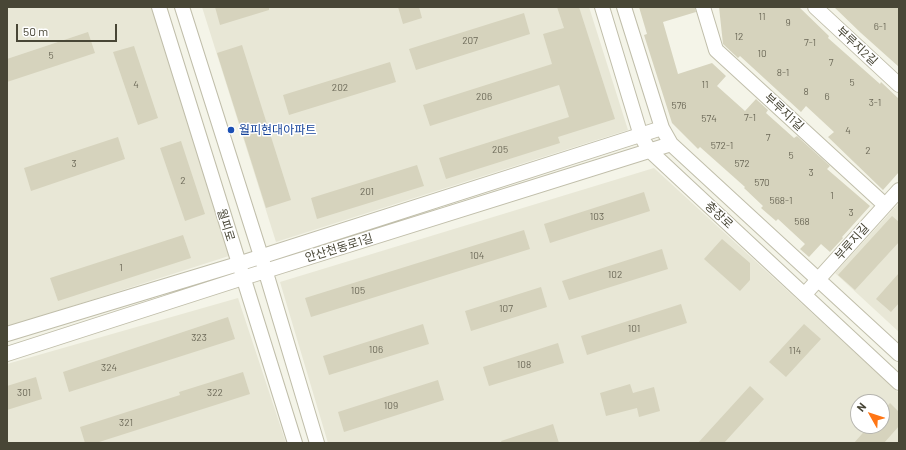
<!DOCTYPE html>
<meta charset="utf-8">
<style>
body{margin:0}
#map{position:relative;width:906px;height:450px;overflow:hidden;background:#f4f4e8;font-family:Barlow,sans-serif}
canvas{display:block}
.frame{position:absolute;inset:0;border:8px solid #484636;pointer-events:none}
.north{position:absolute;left:850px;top:394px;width:40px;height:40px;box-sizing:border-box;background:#fff;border:1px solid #b6b5af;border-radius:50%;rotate:309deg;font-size:11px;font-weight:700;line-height:16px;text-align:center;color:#484636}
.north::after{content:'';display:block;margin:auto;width:14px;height:18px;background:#ff7514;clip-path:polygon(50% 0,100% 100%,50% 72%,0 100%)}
.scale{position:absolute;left:16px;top:24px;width:101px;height:18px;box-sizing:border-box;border:2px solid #484636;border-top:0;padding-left:5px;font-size:12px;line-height:14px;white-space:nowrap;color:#484636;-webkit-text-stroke:3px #fff;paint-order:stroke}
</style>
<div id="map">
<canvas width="906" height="450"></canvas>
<div class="frame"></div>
<div class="north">N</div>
<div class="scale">50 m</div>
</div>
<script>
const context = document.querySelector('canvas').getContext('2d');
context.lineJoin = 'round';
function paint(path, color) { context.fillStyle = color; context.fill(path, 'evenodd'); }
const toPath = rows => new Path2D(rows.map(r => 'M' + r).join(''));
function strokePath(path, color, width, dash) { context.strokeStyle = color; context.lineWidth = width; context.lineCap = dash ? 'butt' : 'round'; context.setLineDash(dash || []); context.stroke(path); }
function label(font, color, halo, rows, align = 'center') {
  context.font = font + ' Barlow,"Noto Sans KR",sans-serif'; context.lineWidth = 3; context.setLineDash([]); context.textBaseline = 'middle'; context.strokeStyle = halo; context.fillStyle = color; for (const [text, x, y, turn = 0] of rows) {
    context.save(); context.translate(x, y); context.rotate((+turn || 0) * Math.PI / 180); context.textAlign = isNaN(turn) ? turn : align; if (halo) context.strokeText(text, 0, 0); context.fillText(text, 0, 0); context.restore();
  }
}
paint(toPath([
 [7,7,154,7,232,255,7,327],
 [202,7,589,7,628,130,276,242],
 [654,168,899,393,899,443,328,443,280,282],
 [858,402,882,402,882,426,858,426],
 [899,203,899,332,835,273],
 [238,298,286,443,7,443,7,364]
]), '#e8e7d6');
paint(toPath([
 [215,7,269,7,269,10,220,25],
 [398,7,419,7,422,18,403,24],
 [557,7,579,7,615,119,558,137,560,143,446,179,439,158,569,117,559,85,430,126,423,105,552,64,543,34,564,28],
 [639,7,695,7,696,12,663,22,678,74,712,63,726,76,717,86,745,111,756,99,768,110,766,113,794,138,797,136,830,166,827,169,870,206,842,237,843,238,830,252,821,244,809,257,800,249,805,244,778,219,776,221,761,208,763,206,744,188,745,187,700,147,698,149,672,123,644,35,647,34],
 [719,7,799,7,829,36,828,38,880,84,881,82,899,99,899,172,883,190,828,137,834,132,806,106,801,112,740,56,738,58,723,44],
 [834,7,899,7,899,67,861,33],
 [524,13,530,34,416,70,409,49],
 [88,32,95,53,7,82,7,59],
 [242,45,291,200,266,208,217,53],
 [134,46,158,118,138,125,113,52],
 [390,62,396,82,289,115,283,95],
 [118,137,125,159,31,191,24,168],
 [181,141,205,214,185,221,160,148],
 [417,165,424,186,317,219,311,198],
 [644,192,650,211,550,243,544,224],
 [892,216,899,222,899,242,855,290,838,275],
 [524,230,530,249,311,317,305,298],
 [183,235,191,258,58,301,50,278],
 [722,239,750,263,750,280,740,291,704,259],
 [662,249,668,269,569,300,562,281],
 [899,273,899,303,891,312,876,299],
 [541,287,547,307,471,331,465,311],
 [681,304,687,323,587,355,581,336],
 [228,317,235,339,69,392,63,372],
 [423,324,429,344,329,375,323,356],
 [804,324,821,339,786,377,769,362],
 [558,343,564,363,489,386,483,367],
 [243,372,250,394,96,443,85,443,80,427,180,395,179,392],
 [36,377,42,399,7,410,7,386],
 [438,380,444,400,344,432,338,412],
 [630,384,633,393,654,387,660,411,639,417,637,408,606,416,600,393],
 [750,386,764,399,724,443,698,443],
 [890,403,899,412,899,426,884,443,854,443,869,426,882,426,882,412],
 [553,424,559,443,502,443,501,441]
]), '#d6d3bd');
const minor = toPath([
 [159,7,295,443],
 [182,7,261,256,317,443],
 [602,7,641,136,649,150,899,383],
 [624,7,662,128,671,144,899,354],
 [703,7,716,50,885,205],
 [815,7,899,85],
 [805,294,899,190],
 [7,334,238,264,662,128],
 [7,354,243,278,671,144]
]);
strokePath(minor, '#c0beaa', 16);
strokePath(minor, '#fff', 14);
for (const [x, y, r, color] of [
 [231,130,4,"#1a4fb4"]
]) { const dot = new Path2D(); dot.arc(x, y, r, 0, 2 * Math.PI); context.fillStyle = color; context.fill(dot); strokePath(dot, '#fff', 1.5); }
label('10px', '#6c6958', null, [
 ["11",762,17],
 ["9",788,23],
 ["6-1",880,27],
 ["12",739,37],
 ["207",470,41],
 ["7-1",810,43],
 ["10",762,54],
 ["5",51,56],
 ["7",831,63],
 ["8-1",783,73],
 ["5",852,83],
 ["4",136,85],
 ["11",705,85],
 ["202",340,88],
 ["8",806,92],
 ["206",484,97],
 ["6",827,97],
 ["3-1",875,103],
 ["576",679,106],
 ["7-1",750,118],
 ["574",709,119],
 ["4",848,131],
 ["7",768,138],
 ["572-1",722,146],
 ["205",500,150],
 ["2",868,151],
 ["5",791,156],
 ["3",74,164],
 ["572",742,164],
 ["3",811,173],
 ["2",183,181],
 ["570",762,183],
 ["201",367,192],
 ["1",832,196],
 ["568-1",781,201],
 ["3",851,213],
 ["103",597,217],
 ["568",802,222],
 ["104",477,256],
 ["1",121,268],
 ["102",615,275],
 ["105",358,291],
 ["107",506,309],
 ["101",634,329],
 ["323",199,338],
 ["106",376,350],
 ["114",795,351],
 ["108",524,365],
 ["324",109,368],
 ["301",24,393],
 ["322",215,393],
 ["109",391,406],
 ["321",126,423]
]);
label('12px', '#484636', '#fff', [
 ["부루지2길",857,46,43],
 ["부루지1길",784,112,43],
 ["충장로",719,215,43],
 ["월피로",226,225,73],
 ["부루지길",852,242,-48],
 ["안산천동로1길",339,248,-17]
]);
label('12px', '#164399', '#fff', [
 ["월피현대아파트",239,130]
], 'left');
</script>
